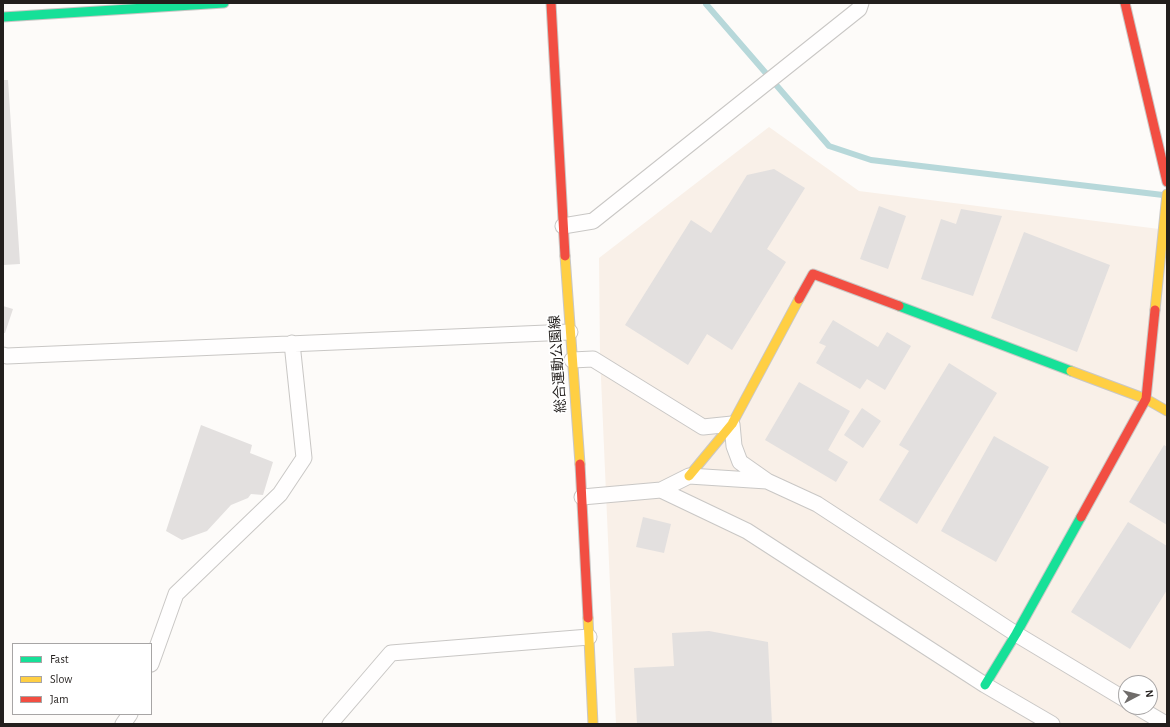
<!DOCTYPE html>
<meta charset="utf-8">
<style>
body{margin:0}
#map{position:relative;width:1170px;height:727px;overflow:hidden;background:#fdfbf9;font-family:"Alegreya Sans",sans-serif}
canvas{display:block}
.frame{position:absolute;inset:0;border:4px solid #231f1d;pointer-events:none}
.legend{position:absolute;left:12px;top:643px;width:140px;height:72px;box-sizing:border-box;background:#fff;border:1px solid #a7a5a5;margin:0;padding:5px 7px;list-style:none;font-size:12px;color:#231f1d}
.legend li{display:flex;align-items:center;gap:8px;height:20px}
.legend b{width:20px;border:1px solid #a7a5a5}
.north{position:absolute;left:1118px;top:675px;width:40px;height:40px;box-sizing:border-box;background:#fff;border:1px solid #a7a5a5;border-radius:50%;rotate:83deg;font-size:11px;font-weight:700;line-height:16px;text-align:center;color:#231f1d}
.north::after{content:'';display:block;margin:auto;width:14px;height:18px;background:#6f6c6a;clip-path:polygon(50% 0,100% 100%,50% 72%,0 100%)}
</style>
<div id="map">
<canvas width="1170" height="727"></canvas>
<div class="frame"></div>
<ul class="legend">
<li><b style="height:5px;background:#16e098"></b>Fast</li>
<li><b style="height:5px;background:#ffcf43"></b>Slow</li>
<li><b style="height:5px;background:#f24e42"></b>Jam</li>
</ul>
<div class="north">N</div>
</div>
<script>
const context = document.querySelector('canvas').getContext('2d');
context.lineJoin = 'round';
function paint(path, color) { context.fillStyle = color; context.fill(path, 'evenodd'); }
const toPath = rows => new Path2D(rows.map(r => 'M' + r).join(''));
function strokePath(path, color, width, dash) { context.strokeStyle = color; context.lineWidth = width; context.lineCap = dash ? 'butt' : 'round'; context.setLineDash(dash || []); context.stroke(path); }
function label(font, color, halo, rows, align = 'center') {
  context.font = font + ' "Alegreya Sans","Noto Sans JP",sans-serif'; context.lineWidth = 3.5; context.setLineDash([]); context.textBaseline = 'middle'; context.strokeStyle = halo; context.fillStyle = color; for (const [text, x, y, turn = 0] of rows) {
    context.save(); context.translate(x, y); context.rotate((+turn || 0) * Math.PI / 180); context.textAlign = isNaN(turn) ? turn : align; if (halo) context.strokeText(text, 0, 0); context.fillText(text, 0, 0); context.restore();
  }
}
paint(toPath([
 [769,127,859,191,1167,230,1167,724,616,724,600,355,599,258],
 [1126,683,1150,683,1150,707,1126,707]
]), '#f9f0e8');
strokePath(toPath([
 [706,4,829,146,871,160,1163,195]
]), '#b7d8da', 6);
paint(toPath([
 [3,80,8,80,20,264,3,265],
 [774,169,805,188,767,249,786,262,732,350,707,334,688,365,625,325,691,220,711,233,747,175],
 [879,206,906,216,888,269,860,259],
 [961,209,1002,216,973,296,921,279,941,219,956,224],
 [1024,232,1110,265,1077,352,991,318],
 [3,306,13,309,5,333,3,333],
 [833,320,878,347,887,332,911,346,885,390,867,379,860,389,816,363,826,346,819,343],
 [949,363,997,393,917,524,879,500,909,451,899,445],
 [799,382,850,411,828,450,848,462,836,482,765,440],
 [862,408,881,421,863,448,844,435],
 [201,425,252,445,250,453,273,462,263,495,251,494,248,498,231,505,207,531,182,540,166,531],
 [994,436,1049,467,996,562,941,531],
 [1164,445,1167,447,1167,525,1129,502],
 [643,517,671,524,664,553,636,547],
 [1128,522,1167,546,1167,590,1130,649,1071,612],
 [709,631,768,642,772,724,637,724,634,668,674,666,672,633]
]), '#e3e0df');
const street = toPath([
 [563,226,593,221,859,9,861,3],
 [3,355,7,356,570,332],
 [572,360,593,359,703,427,732,424,734,446,740,462,767,481],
 [661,490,747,531,985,685,1052,724],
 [582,497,661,490,689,476,767,481,817,504,1016,634,1126,700],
 [151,664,176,594,280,494,304,458,292,343],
 [1137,707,1166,724],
 [123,724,130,714],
 [330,724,391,653,589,637]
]);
const fast = toPath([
 [3,17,224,3],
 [899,306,1071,371],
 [985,685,1016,634,1081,517]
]);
const slow = toPath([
 [565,256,580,464],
 [1155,310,1167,194],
 [1071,371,1146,399,1167,411],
 [689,476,732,424,799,299],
 [588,618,593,724]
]);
const jam = toPath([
 [551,3,565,256],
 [1125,3,1167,182],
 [799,299,813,274,899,306],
 [580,464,588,618],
 [1081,517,1146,399,1155,310]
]);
strokePath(street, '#c9c7c5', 17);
strokePath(fast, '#c9c7c5', 11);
strokePath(slow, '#c9c7c5', 11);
strokePath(jam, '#c9c7c5', 11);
strokePath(street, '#fffefe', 15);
strokePath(fast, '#16e098', 9);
strokePath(slow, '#ffcf43', 9);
strokePath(jam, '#f24e42', 9);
label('14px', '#231f1d', '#fff', [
 ["総合運動公園線",558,364,-94]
]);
</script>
